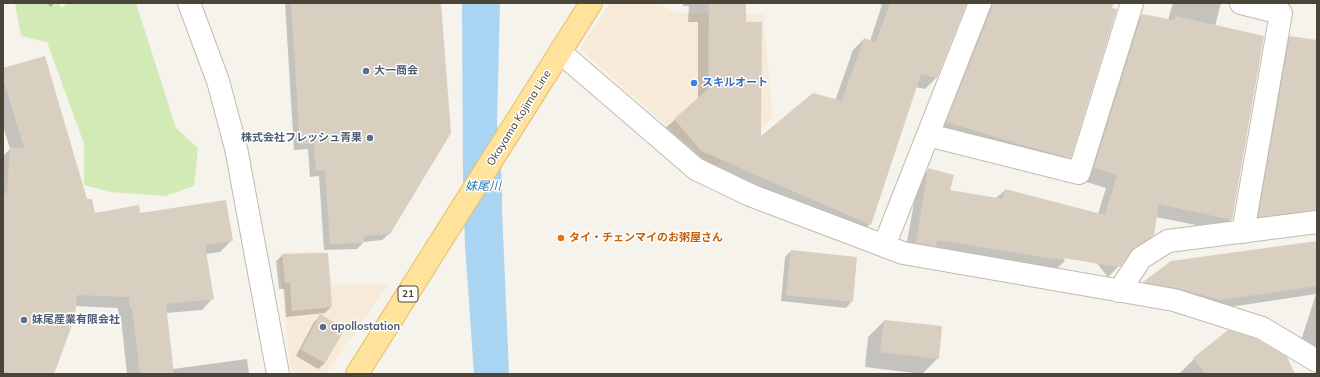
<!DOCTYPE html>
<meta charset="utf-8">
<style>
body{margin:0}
#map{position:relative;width:1320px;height:377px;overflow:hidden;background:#f6f3ec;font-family:Mulish,sans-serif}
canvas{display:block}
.frame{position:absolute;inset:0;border:4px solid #4b4439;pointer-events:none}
</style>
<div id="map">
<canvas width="1320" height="377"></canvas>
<div class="frame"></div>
</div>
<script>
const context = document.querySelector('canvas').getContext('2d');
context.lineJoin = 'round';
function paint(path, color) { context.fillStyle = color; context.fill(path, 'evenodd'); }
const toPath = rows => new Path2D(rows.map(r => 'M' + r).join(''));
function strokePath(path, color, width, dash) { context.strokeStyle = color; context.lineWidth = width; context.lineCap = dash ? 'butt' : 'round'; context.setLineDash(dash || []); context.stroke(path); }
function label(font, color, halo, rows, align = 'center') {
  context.font = font + ' Mulish,"Noto Sans JP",sans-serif'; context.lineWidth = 3; context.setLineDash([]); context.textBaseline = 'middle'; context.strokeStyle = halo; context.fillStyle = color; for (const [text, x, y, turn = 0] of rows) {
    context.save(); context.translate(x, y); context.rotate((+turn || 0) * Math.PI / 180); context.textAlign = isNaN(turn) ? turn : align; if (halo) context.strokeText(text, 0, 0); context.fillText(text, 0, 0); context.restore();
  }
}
paint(toPath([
 [610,3,657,3,677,13,763,14,773,118,714,168,580,49],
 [324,251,333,285,388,284,326,374,298,374,291,369,278,253]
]), '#f7ead8');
paint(toPath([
 [15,3,58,3,62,8,67,3,136,3,176,128,198,148,194,186,165,196,111,192,84,185,84,144,47,42,21,36]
]), '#d2eab5');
paint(toPath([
 [462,3,500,3,497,123,502,182,502,210,509,374,474,374,465,244,463,179]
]), '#a9d4f2');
paint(toPath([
 [46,3,54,3,51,7],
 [285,3,440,3,389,234,382,240,364,242,357,249,324,250,319,176,310,177,308,149,294,150],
 [679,3,745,3,744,23,759,138,835,101,853,50,864,39,870,41,882,5,877,3,965,3,936,78,925,89,915,87,870,224,859,235,685,160,663,130,698,100,698,22,688,22,689,6,683,6,683,3],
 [975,3,1113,3,1070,157,1059,169,936,133],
 [1173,3,1221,3,1215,26,1231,220,1221,230,1156,217,1153,235,1142,246,1128,255,1082,223,1118,267,1108,277,1059,217,1043,229,1065,261,1054,271,905,253,918,180,929,170,949,191,996,198,1005,190,1098,214,1106,188,1083,181,1131,26,1142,15,1168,20],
 [1290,37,1317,41,1317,219,1248,227,1279,48],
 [3,69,94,214,140,214,232,240,220,252,206,254,213,298,202,310,166,313,173,369,247,359,249,374,127,374,121,318,119,318,118,308,75,306,53,374,3,374,3,156,10,149,3,126],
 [1317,243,1317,356,1298,350,1316,294,1210,310,1135,292,1144,283,1171,262],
 [791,251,852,301,846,308,781,301,785,257],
 [283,255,331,307,325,313,286,317,284,289,279,289,276,261],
 [320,316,343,329,325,363,318,369,296,356,314,322],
 [884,321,938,358,922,374,865,367,868,337],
 [1217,340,1286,374,1181,374,1180,373,1194,359]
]), '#0003');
paint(toPath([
 [291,3,441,3,451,133,390,234,364,236,364,243,330,244,325,170,316,171,314,143,300,144],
 [709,3,746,3,746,22,762,22,761,136,813,93,842,101,864,38,876,42,890,3,967,3,937,78,921,74,871,225,701,151,674,119,708,89],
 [992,3,1114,3,1112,8,1117,9,1071,158,1029,147,946,122,992,8],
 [1142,14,1174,20,1176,16,1264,36,1232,220,1159,204,1154,235,1134,248,1120,267,1062,258,1062,260,937,240,936,246,916,243,928,168,954,175,950,190,1003,199,1005,189,1105,215,1117,175,1094,168],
 [1290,36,1317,40,1317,210,1258,217],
 [45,56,87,199,92,199,95,213,139,205,140,213,226,200,233,241,205,245,214,299,166,304,174,374,140,374,132,307,130,308,129,297,77,295,75,317,54,374,3,374,3,193,7,193,10,147,24,148,3,79,3,68],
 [1317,241,1317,286,1221,300,1176,288,1143,282,1171,261],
 [791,250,857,257,853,302,786,295],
 [328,253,332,307,292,311,290,283,285,283,282,254],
 [320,314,345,329,325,363,301,350],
 [884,320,942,326,939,359,880,352],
 [1228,330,1257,339,1287,357,1295,374,1206,374,1193,358]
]), '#d8cfc1');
const street = toPath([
 [189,3,218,81,236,148,278,374],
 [1241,3,1281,13,1243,232],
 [560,52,696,169,750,195,903,253,1174,300,1262,328,1317,361],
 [928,135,1079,173,1132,3],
 [884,246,980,3],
 [1119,291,1141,258,1168,241,1317,222]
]);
const primary = toPath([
 [357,374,591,3]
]);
strokePath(street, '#c2bbae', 24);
strokePath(primary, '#e6c16a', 24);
strokePath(street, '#fff', 22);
strokePath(primary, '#ffe39c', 22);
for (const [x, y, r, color] of [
 [366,71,4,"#5c6f8a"],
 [694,83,4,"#3f7fe0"],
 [370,138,4,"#5c6f8a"],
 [561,238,4,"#e8710a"],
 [24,320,4,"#5c6f8a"],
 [323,327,4,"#5c6f8a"]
]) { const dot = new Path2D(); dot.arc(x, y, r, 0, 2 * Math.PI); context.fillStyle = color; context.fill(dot); strokePath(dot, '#fff', 1.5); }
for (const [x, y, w] of [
 [408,294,20]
]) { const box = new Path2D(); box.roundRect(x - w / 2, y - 8, w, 16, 3); context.fillStyle = '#fff'; context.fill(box); strokePath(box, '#4b4439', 1); }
label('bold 10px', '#4b4439', null, [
 ["21",408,294]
]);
label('bold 11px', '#4e5e75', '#fff', [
 ["大一商会",374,71],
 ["株式会社フレッシュ青果",362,138,"right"],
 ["妹尾産業有限会社",32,320],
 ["apollostation",331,327]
], 'left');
label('bold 11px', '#366cbe', '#fff', [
 ["スキルオート",702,83]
], 'left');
label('11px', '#4b4439', '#fff', [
 ["Okayama Kojima Line",519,118,-58]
]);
label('bold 11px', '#c56008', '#fff', [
 ["タイ・チェンマイのお粥屋さん",569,238]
], 'left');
label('italic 12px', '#2e7ab2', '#fff', [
 ["妹尾川",483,186]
]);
</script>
